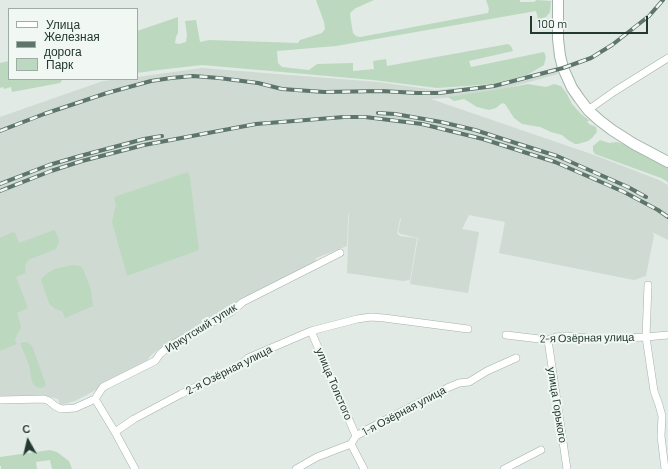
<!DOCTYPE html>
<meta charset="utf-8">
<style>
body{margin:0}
#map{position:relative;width:668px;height:469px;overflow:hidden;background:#e1eae5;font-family:Barlow,sans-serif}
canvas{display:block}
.legend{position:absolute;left:8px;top:8px;width:130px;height:72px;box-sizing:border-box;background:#f1f7f3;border:1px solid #9faba5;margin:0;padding:5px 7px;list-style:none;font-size:12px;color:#233930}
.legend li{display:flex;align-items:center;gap:8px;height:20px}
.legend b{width:20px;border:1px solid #9faba5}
.north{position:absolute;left:8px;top:421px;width:40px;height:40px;-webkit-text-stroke:3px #f1f7f3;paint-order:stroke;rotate:352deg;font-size:11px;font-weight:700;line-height:16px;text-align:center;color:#233930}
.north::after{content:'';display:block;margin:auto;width:14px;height:18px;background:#233930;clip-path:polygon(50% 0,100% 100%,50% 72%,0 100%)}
.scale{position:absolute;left:530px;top:16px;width:118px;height:18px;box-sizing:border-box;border:2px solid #233930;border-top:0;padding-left:5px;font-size:12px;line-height:14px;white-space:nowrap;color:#233930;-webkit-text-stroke:3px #f1f7f3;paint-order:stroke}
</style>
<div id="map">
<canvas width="668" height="469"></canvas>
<ul class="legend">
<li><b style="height:5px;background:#fff"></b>Улица</li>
<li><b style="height:5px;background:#5e756b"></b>Железная дорога</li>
<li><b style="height:11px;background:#bcd9c0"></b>Парк</li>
</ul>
<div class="north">С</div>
<div class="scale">100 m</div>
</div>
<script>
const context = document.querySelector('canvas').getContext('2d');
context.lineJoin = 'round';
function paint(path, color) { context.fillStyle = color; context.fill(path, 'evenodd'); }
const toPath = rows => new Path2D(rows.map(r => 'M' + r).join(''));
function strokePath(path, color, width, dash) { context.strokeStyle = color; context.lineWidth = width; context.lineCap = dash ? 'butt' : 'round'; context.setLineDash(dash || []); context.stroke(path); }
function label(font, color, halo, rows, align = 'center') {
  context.font = font + ' Barlow,sans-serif'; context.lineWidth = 4; context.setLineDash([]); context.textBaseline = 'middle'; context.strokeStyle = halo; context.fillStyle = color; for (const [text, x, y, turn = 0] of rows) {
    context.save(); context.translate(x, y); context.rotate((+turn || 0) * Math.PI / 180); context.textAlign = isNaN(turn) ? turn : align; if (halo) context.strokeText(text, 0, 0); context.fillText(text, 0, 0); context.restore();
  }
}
paint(toPath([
 [556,67,558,74,482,95,431,99,597,156,659,180,668,185,668,240,652,232,654,235,646,276,634,280,499,253,505,222,469,215,468,217,451,213,468,217,462,229,479,232,468,293,410,284,418,238,401,234,398,232,401,219,400,219,397,233,400,236,417,238,410,280,403,281,347,273,349,212,348,216,347,246,316,258,315,263,229,311,166,344,151,355,145,364,75,401,60,405,58,399,44,395,0,396,0,117,103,81,120,79,137,79,137,77,202,68,378,82,435,90,497,84]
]), '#cfdad3');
paint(toPath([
 [316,0,374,0,356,8,351,12,350,15,353,33,356,36,360,37,488,13,489,9,486,0,520,0,520,2,534,2,537,0,551,1,550,12,546,17,538,19,536,11,336,46,277,51,278,63,282,67,309,70,317,64,353,63,353,71,374,69,373,61,386,59,387,66,508,44,511,46,513,51,469,61,471,67,544,52,546,57,544,65,527,75,493,84,437,88,373,80,202,65,158,70,137,73,137,31,178,17,178,33,176,37,175,43,179,44,186,42,187,35,185,21,196,20,200,42,209,40,298,43,300,40,322,33,325,29,324,22],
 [9,61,9,79,63,79,60,83,12,92,11,87,4,89,3,87,0,88,0,63],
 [528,84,546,87,554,84,561,86,567,94,572,104,581,114,590,121,587,121,589,124,596,127,597,132,592,138,588,141,578,144,575,144,568,140,562,135,551,132,540,127,522,124,514,118,505,104,502,103,496,108,489,110,477,107,464,99,454,101,448,97,495,90],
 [600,140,609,143,617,142,627,145,668,167,668,182,661,178,595,154,593,151,593,146],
 [188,172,190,178,199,250,127,276,112,222,116,205,114,197],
 [54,230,58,237,59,242,56,249,28,260,25,266,26,273,16,277,28,308,17,313,21,326,20,330,16,337,15,340,17,344,0,351,0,238,13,232,15,233,19,243],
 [72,265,80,266,83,269,91,290,93,306,65,318,62,311,55,309,49,303,41,280,45,275,54,269],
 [27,342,32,346,46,385,42,388,36,387,32,382,29,365,20,343],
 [50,450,57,452,69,461,72,469,52,469,50,460,36,462,37,469,1,469,1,466,0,466,0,457]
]), '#bcd9c0');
const street = toPath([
 [588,110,615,91,668,58],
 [648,285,646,337,654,391,659,405,662,416,661,436,665,469],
 [311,331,356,436],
 [506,335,548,340,556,337,566,336,599,339,646,337,668,335],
 [548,340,567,469],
 [95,399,115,432,135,469],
 [0,400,44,399,49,401,55,406,61,409,75,408,95,399,103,387,155,361,160,354,168,347,231,312,243,302,340,253],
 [115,432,134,419,181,394,241,365,248,358,311,331,357,319,371,317,384,318,468,329],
 [351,444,364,469],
 [296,469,317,457,351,444,356,436,368,429,447,388,459,383,469,382,487,371,516,358],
 [504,469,541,450]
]);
const secondary = toPath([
 [558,0,558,39,560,56,563,68,572,88,579,98,588,110,599,120,612,130,634,144,668,162]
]);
strokePath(street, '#a4b1ab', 8);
strokePath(secondary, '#a1b5ab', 12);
strokePath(street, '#fff', 7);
strokePath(secondary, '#fff', 10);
const rail = toPath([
 [378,113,395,114,441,122,475,130,506,140,557,156,628,187,646,197],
 [0,131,44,114,107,93,151,81,171,78,193,76,219,78,258,83,282,89,324,92,381,91,417,93,439,93,494,86,563,68,591,58,612,45,649,16,663,0],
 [0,184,49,165,80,156,144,139,162,136],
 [0,191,51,171,82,161,144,145,256,124,344,117,365,117,422,124,483,139,555,162,624,192,658,210,668,217]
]);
strokePath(rail, '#5e756b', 4);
strokePath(rail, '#f1f7f3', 2.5, [8]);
label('11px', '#233930', '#f1f7f3', [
 ["Иркутский тупик",201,328,-32],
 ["2-я Озёрная улица",587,338,-1],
 ["2-я Озёрная улица",229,370,-27],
 ["улица Толстого",334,384,67],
 ["улица Горького",557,405,81],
 ["1-я Озёрная улица",404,411,-28]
]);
</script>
